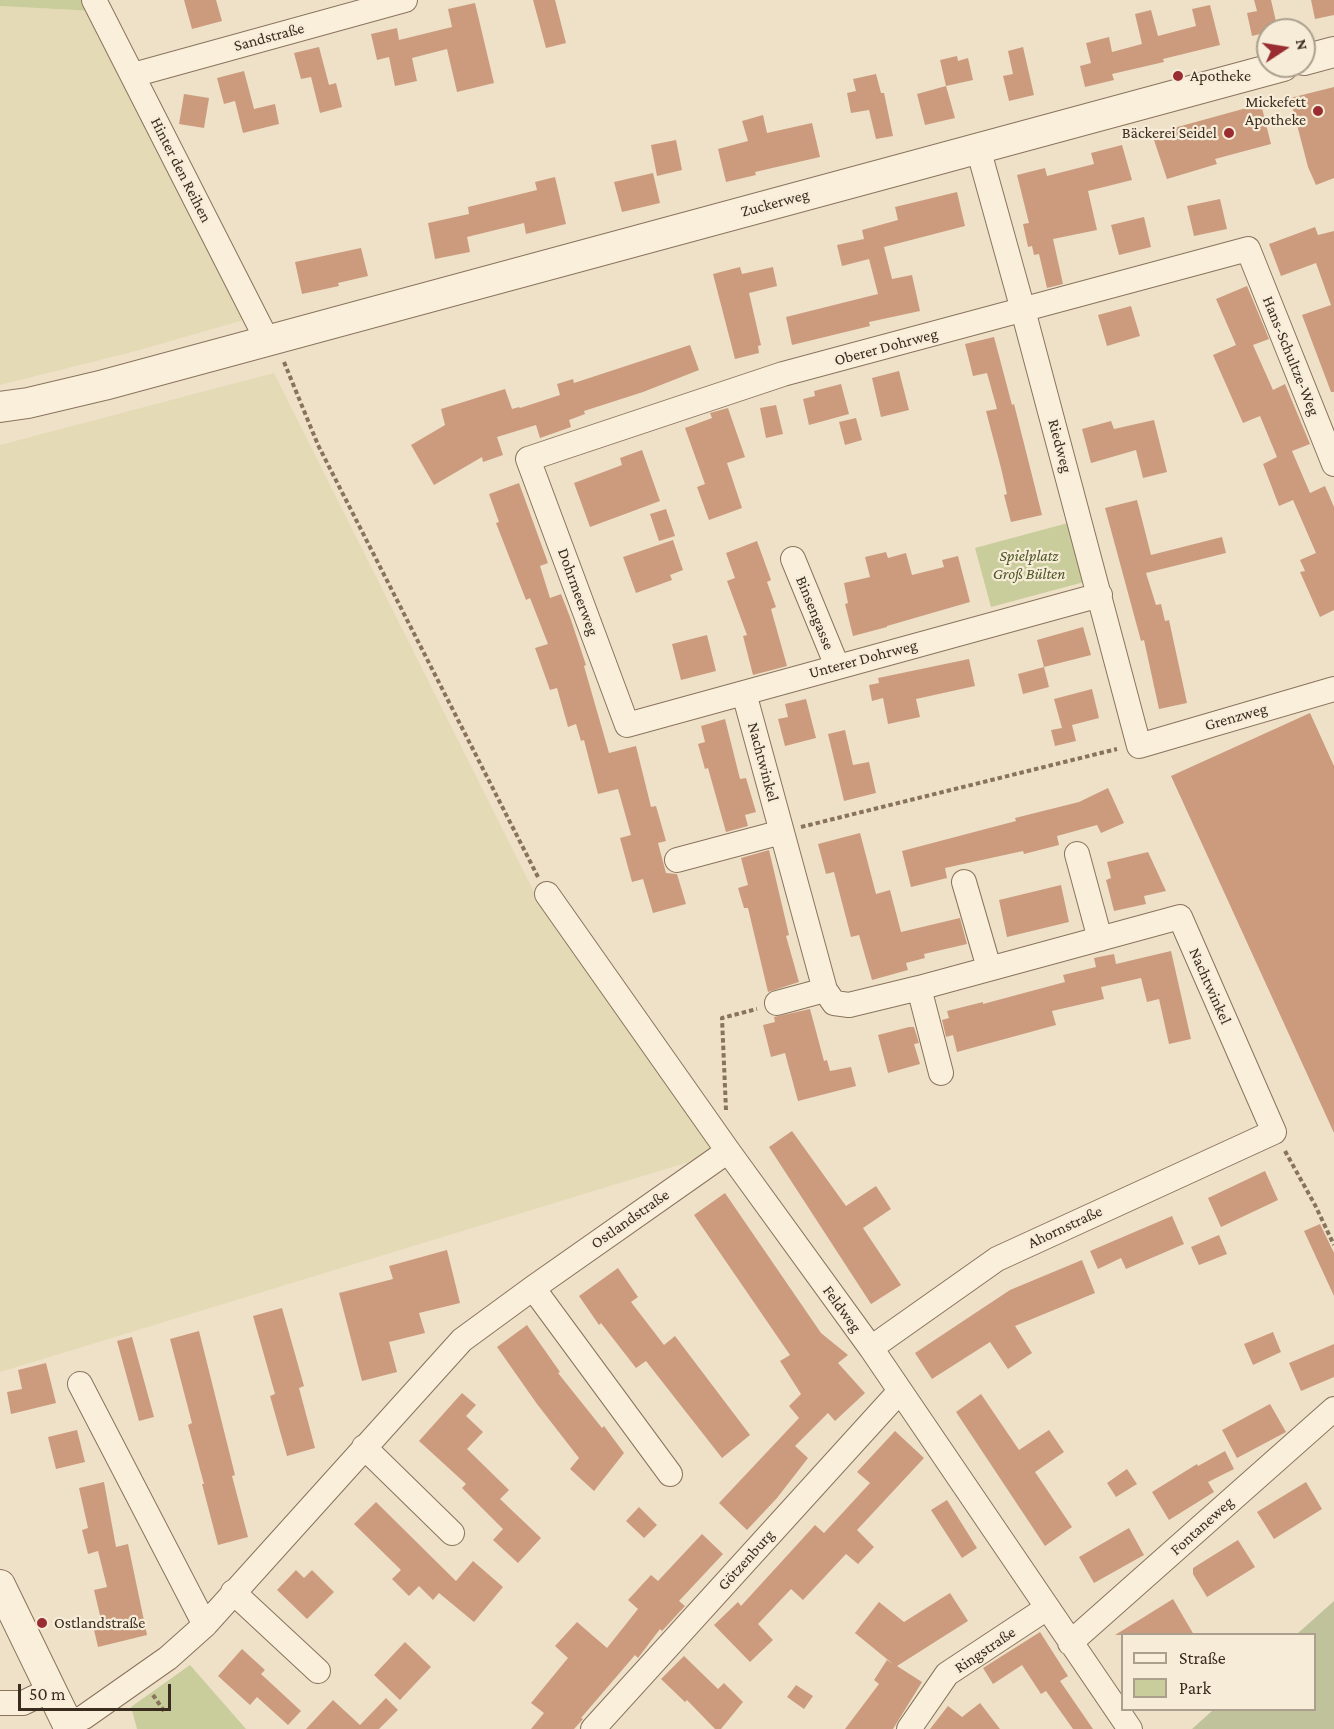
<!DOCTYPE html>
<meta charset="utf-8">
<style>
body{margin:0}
#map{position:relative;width:1334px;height:1729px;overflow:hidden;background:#eee1c8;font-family:"Crimson Pro",serif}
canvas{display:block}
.legend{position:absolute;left:1121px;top:1633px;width:195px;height:78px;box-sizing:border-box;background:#f6ecd7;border:2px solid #ab9f8e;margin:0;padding:8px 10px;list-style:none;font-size:18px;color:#3b2c20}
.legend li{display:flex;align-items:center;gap:12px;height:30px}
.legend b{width:30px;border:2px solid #ab9f8e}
.north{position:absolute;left:1256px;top:18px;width:60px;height:60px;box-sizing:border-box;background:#f6ecd7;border:2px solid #ab9f8e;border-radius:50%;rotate:78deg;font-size:16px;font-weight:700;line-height:24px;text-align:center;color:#3b2c20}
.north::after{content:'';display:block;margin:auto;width:21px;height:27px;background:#992d32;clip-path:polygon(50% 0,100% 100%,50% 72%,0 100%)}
.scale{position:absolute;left:18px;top:1684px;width:153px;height:27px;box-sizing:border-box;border:3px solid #3b2c20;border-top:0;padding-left:8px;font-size:18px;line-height:21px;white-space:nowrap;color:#3b2c20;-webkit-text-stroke:4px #f6ecd7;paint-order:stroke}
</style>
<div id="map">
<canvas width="1334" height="1729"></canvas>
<ul class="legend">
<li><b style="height:8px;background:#f9efdb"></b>Straße</li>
<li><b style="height:16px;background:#c9cd9b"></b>Park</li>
</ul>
<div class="north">N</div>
<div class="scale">50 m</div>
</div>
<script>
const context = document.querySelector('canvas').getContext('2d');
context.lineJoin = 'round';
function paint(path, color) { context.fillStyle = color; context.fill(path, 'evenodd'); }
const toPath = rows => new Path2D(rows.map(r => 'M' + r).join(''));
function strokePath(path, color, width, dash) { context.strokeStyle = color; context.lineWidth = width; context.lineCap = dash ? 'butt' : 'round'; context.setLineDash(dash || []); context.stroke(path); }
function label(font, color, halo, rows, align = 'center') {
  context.font = font + ' "Crimson Pro",serif'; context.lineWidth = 4.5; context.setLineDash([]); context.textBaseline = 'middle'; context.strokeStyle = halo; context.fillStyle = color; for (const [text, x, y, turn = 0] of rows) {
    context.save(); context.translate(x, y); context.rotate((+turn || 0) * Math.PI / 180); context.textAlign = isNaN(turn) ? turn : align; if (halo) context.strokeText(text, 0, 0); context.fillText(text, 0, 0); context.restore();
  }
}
paint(toPath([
 [0,6,94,11,247,319,136,351,0,385],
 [274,373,534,892,715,1154,0,1372,0,445]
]), '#e4dab5');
paint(toPath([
 [0,0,89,0,94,11,0,6],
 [1068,523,1084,582,991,607,975,548],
 [190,1665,246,1729,137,1729,131,1707]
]), '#c9cd9b');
paint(toPath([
 [1334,1601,1334,1729,1192,1729,1213,1710,1314,1710,1314,1634,1297,1634]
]), '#bfc29a');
paint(toPath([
 [184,0,216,0,222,21,192,29],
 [533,0,555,0,566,43,546,48],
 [1254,0,1271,0,1278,30,1268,30,1268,32,1252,36,1247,13,1257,11],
 [1311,0,1334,0,1334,15,1315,19],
 [475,3,494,83,457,92,447,49,412,58,417,81,395,86,389,57,377,60,371,34,397,28,399,40,452,27,448,9],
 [1210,5,1220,45,1163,59,1164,62,1112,74,1114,80,1085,87,1080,66,1091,63,1086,43,1109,37,1112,52,1142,44,1135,14,1151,10,1158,36,1196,26,1192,9],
 [319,47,329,85,336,83,342,107,320,113,311,77,301,79,294,53],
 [1023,47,1034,95,1009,101,1003,76,1013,74,1008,51],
 [957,56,958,61,968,58,973,80,946,86,940,60],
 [244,71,254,109,275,104,279,124,243,133,235,101,224,104,217,78],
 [876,74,881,93,884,93,893,136,876,139,869,110,851,113,847,93,856,91,853,79],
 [946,86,955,118,925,125,917,94],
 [1334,87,1334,178,1316,185,1308,167,1290,98],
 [184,94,209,98,204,128,179,124],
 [1261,104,1271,144,1215,159,1217,164,1167,179,1152,134],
 [763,115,767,133,812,123,820,157,755,172,756,175,726,182,718,149,748,141,742,121],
 [676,140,682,170,657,176,651,145],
 [1122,145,1132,180,1088,191,1097,230,1053,239,1063,284,1047,288,1039,254,1034,255,1032,246,1028,247,1023,224,1029,223,1017,175,1045,168,1047,176,1094,164,1091,153],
 [653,173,660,203,622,212,614,182],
 [555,177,566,224,526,234,524,223,467,237,470,252,435,259,428,223,469,214,468,207,537,190,535,182],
 [957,192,965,226,884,247,892,279,912,275,920,311,869,322,870,326,792,345,786,317,878,294,869,259,842,266,837,245,864,239,862,230,898,220,895,207],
 [1220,199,1227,229,1194,236,1187,206],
 [1144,217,1151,247,1119,255,1111,225],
 [1315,227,1318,235,1334,231,1334,392,1331,392,1302,315,1331,305,1316,263,1281,276,1269,244],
 [361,248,368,276,338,283,339,286,302,294,295,262],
 [740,267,742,274,773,267,777,286,749,293,761,345,758,346,759,353,735,359,713,274],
 [1247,286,1269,339,1253,345,1273,390,1285,384,1310,444,1292,451,1310,493,1325,486,1334,507,1334,610,1320,617,1300,572,1305,571,1300,560,1316,553,1293,500,1279,506,1263,464,1277,457,1260,416,1243,423,1213,355,1236,345,1216,299],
 [1131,306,1140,336,1107,346,1098,315],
 [994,337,1012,405,1014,404,1042,515,1011,522,1004,495,1007,494,1001,468,986,411,997,409,987,373,973,376,965,344],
 [690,345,699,370,643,392,584,411,585,414,569,420,571,427,540,438,536,425,497,437,503,455,483,462,482,457,434,485,411,445,445,425,441,409,505,389,512,409,519,407,520,408,560,395,557,384,573,379,574,383],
 [899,371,909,410,881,417,872,378],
 [841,384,849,414,809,425,803,399,815,396,814,391],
 [776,405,783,434,766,438,760,408],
 [728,408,745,457,727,463,742,508,709,520,697,487,705,484,685,428,712,418,710,413],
 [856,418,862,440,845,445,839,422],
 [1154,420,1167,472,1143,478,1136,450,1091,463,1082,429,1111,421,1114,429],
 [642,450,660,501,590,527,574,483,622,465,620,458],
 [519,483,548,563,540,566,550,598,561,594,570,617,586,665,584,666,609,753,636,746,651,807,656,806,666,841,658,843,666,873,677,874,686,904,653,913,643,879,632,882,620,838,631,835,618,789,598,794,584,740,581,741,576,724,568,727,557,688,550,690,535,648,548,644,530,598,526,600,496,523,499,522,489,494],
 [1137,500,1151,555,1222,537,1226,553,1146,573,1156,605,1161,604,1165,621,1169,620,1187,703,1159,709,1144,640,1141,641,1105,508],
 [666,509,675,536,659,541,650,514],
 [673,540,683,570,670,575,672,580,636,593,623,557],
 [757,541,771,580,767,582,776,607,771,609,787,666,753,675,743,636,747,635,727,581,735,578,726,553],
 [886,552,888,558,906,553,912,575,944,567,942,560,958,556,970,602,887,626,887,627,853,636,845,604,848,603,844,583,870,577,865,557],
 [1083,627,1091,655,1044,667,1037,640],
 [707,635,716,671,681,680,672,644],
 [969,659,975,686,916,699,920,717,888,724,883,698,872,701,869,685,879,683,878,678],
 [1044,667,1049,687,1023,694,1018,674],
 [1092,689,1099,718,1072,725,1076,741,1055,746,1051,730,1062,728,1054,699],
 [806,699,816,738,785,746,778,719,788,717,785,704],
 [1310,713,1334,766,1334,1133,1171,776],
 [725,719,740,779,746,778,756,812,745,815,748,826,726,832,708,768,705,769,698,744,705,742,701,726],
 [845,730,853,765,869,762,876,793,844,801,828,734],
 [1108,788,1124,823,1101,833,1097,825,1057,836,1059,845,1024,854,1023,851,945,868,947,878,911,887,902,851,1016,821,1015,818,1079,802],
 [860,833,876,894,890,890,901,932,960,918,967,944,924,954,925,958,906,963,908,970,872,980,859,935,851,937,834,872,826,874,818,844],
 [769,850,789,935,786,936,799,982,768,992,748,908,744,908,738,888,748,885,741,858],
 [1148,852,1166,891,1144,896,1146,904,1114,911,1106,880,1111,878,1107,862],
 [1061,885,1069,922,1007,937,999,900],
 [1171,951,1191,1039,1169,1044,1159,999,1147,1002,1141,978,1101,987,1104,999,1052,1011,1056,1025,957,1052,953,1035,946,1037,942,1020,949,1018,947,1011,983,1002,983,1004,1065,982,1063,975,1096,967,1094,958,1114,954,1116,964],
 [810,1009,824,1061,827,1060,830,1071,851,1067,856,1086,798,1101,785,1053,771,1057,763,1025,775,1022,774,1017],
 [909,1027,914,1027,919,1043,914,1044,920,1064,888,1073,878,1035],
 [792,1131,846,1206,876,1186,891,1209,863,1228,901,1285,871,1304,769,1147],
 [1265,1171,1278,1200,1221,1227,1208,1198],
 [725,1193,821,1333,848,1355,838,1363,865,1393,835,1421,828,1413,795,1446,808,1458,777,1498,747,1530,719,1503,799,1418,789,1406,801,1394,780,1361,790,1355,694,1215],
 [1172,1216,1184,1244,1126,1269,1121,1258,1098,1269,1090,1251],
 [1320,1224,1334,1253,1334,1296,1304,1231],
 [1219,1235,1227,1254,1199,1265,1191,1247],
 [447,1250,460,1303,419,1313,425,1333,389,1342,397,1372,362,1381,339,1293,393,1279,389,1266],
 [1082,1260,1095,1293,1015,1326,1032,1353,1008,1369,990,1342,932,1379,915,1353,1010,1290],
 [618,1268,638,1297,631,1302,664,1345,675,1336,750,1435,722,1458,646,1361,636,1368,601,1323,599,1325,579,1296],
 [282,1308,304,1386,299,1388,315,1448,287,1456,270,1396,275,1394,253,1316],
 [527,1325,560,1372,558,1373,602,1428,604,1426,624,1453,594,1491,570,1469,579,1458,537,1404,497,1347],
 [199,1331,235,1475,232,1476,248,1537,218,1545,202,1484,204,1484,188,1425,192,1423,170,1339],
 [1273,1332,1281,1352,1253,1365,1244,1344],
 [132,1337,154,1417,139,1421,117,1341],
 [1334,1344,1334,1377,1301,1391,1289,1363],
 [46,1363,56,1403,11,1414,7,1392,22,1389,18,1370],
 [462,1393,476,1405,466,1416,483,1432,467,1449,509,1490,500,1499,541,1538,518,1563,493,1540,503,1529,462,1488,466,1484,419,1441],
 [981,1394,1019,1450,1049,1430,1064,1452,1035,1472,1072,1527,1045,1546,956,1412],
 [1270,1404,1286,1432,1237,1458,1222,1430],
 [77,1430,85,1462,56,1469,48,1437],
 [895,1431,924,1458,857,1530,874,1547,858,1564,846,1554,803,1600,791,1589,758,1624,773,1640,750,1662,714,1625,738,1602,741,1606,815,1525,824,1533,870,1483,857,1472],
 [1225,1451,1234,1469,1208,1482,1214,1492,1169,1520,1152,1492,1197,1464,1198,1466],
 [1127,1469,1137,1484,1116,1497,1107,1483],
 [104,1482,116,1547,128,1544,147,1635,98,1647,94,1630,103,1628,94,1590,107,1587,98,1551,88,1554,82,1530,88,1528,79,1488],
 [1306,1482,1322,1509,1274,1539,1257,1512],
 [947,1500,977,1548,962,1558,931,1510],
 [376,1502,456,1581,473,1561,503,1587,474,1622,439,1593,433,1600,419,1586,409,1596,392,1579,401,1570,354,1524],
 [639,1507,657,1525,644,1538,626,1521],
 [1129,1528,1144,1555,1094,1583,1079,1557],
 [702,1534,723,1554,679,1601,685,1606,662,1631,660,1629,638,1658,635,1655,581,1718,583,1719,574,1729,531,1729,544,1713,531,1703,568,1658,555,1646,577,1622,607,1648,638,1609,628,1600,651,1575,658,1581],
 [1238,1540,1255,1567,1207,1597,1193,1574,1193,1568],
 [296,1570,304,1578,312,1570,334,1592,307,1619,277,1590],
 [950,1593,968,1621,897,1666,922,1682,893,1729,845,1729,879,1684,874,1680,887,1660,893,1664,855,1633,879,1602,904,1622],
 [1173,1599,1194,1635,1115,1635],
 [1040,1632,1068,1676,1060,1681,1093,1729,1073,1729,1046,1691,1041,1694,1022,1665,993,1684,983,1668],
 [405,1642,431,1667,400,1700,374,1675],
 [242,1649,265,1670,261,1674,301,1711,288,1725,257,1697,250,1705,218,1676],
 [684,1656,718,1689,724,1683,743,1702,721,1729,715,1729,687,1700,685,1702,661,1679],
 [796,1685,813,1696,804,1709,787,1697],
 [386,1698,398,1710,379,1729,306,1729,333,1700,360,1725],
 [980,1703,1000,1729,930,1729,948,1706,962,1717]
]), '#cc9b7e');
const minor = toPath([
 [94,0,267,340],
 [133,75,405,0],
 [978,148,1023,310,1139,746,1334,689],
 [793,559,837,666],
 [1100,595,627,725,528,459,783,374,1248,249,1334,464],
 [744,693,825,990,834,1003,849,1005,919,988,1180,917,1274,1132,997,1259,871,1348],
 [1077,854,1100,939],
 [677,860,782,832],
 [964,882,989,968],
 [547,894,728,1151,871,1348,1130,1729],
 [919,988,941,1073],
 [777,1003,825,990],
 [533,1288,670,1474],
 [80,1384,205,1625],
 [364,1447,452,1533],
 [233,1592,318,1671],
 [1070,1643,1334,1409],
 [0,1703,23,1703,50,1690],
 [67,1724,84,1717,168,1658,205,1625,462,1340,533,1288,728,1151],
 [593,1729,900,1391],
 [909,1729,947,1674,1047,1608]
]);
const tertiary = toPath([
 [1304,60,1334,52],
 [0,407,28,403,104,385,1283,66],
 [0,1585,70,1729]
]);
strokePath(minor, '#8a735d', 26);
strokePath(tertiary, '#8a735d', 32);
strokePath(toPath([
 [284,362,318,445,538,877],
 [801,827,1117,749],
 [726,1110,722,1018,757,1009],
 [1285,1151,1315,1205,1334,1245],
 [153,1695,164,1711]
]), '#8a735d', 4, [4.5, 3]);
strokePath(minor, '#f9efdb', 24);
strokePath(tertiary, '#f9efdb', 30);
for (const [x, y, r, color] of [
 [1178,76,6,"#992d32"],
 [1318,111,6,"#992d32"],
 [1229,133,6,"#992d32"],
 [42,1623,6,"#992d32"]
]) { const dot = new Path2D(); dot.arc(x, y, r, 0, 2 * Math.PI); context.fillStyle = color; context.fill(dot); strokePath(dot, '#f6ecd7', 2); }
label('16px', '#3b2c20', '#f6ecd7', [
 ["Sandstraße",269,37,-15],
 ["Hinter den Reihen",181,170,63],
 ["Zuckerweg",775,203,-15],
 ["Oberer Dohrweg",886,347,-15],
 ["Hans-Schultze-Weg",1291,356,68],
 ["Riedweg",1060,446,75],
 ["Dohrmeerweg",578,592,70],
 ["Binsengasse",815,613,68],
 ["Unterer Dohrweg",863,659,-15],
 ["Grenzweg",1236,717,-16],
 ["Nachtwinkel",763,762,75],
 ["Nachtwinkel",1210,986,66],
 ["Ostlandstraße",630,1219,-35],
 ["Ahornstraße",1065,1227,-25],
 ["Feldweg",842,1309,54],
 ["Fontaneweg",1202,1526,-42],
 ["Götzenburg",746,1560,-48],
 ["Ringstraße",985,1650,-34]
]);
label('16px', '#3b2c20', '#f6ecd7', [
 ["Apotheke",1190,76],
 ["Mickefett",1306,102,"right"],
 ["Apotheke",1306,120,"right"],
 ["Bäckerei Seidel",1217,133,"right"],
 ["Ostlandstraße",54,1623]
], 'left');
label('italic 16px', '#4d5727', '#f6ecd7', [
 ["Spielplatz",1029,556],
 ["Groß Bülten",1029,574]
]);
</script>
